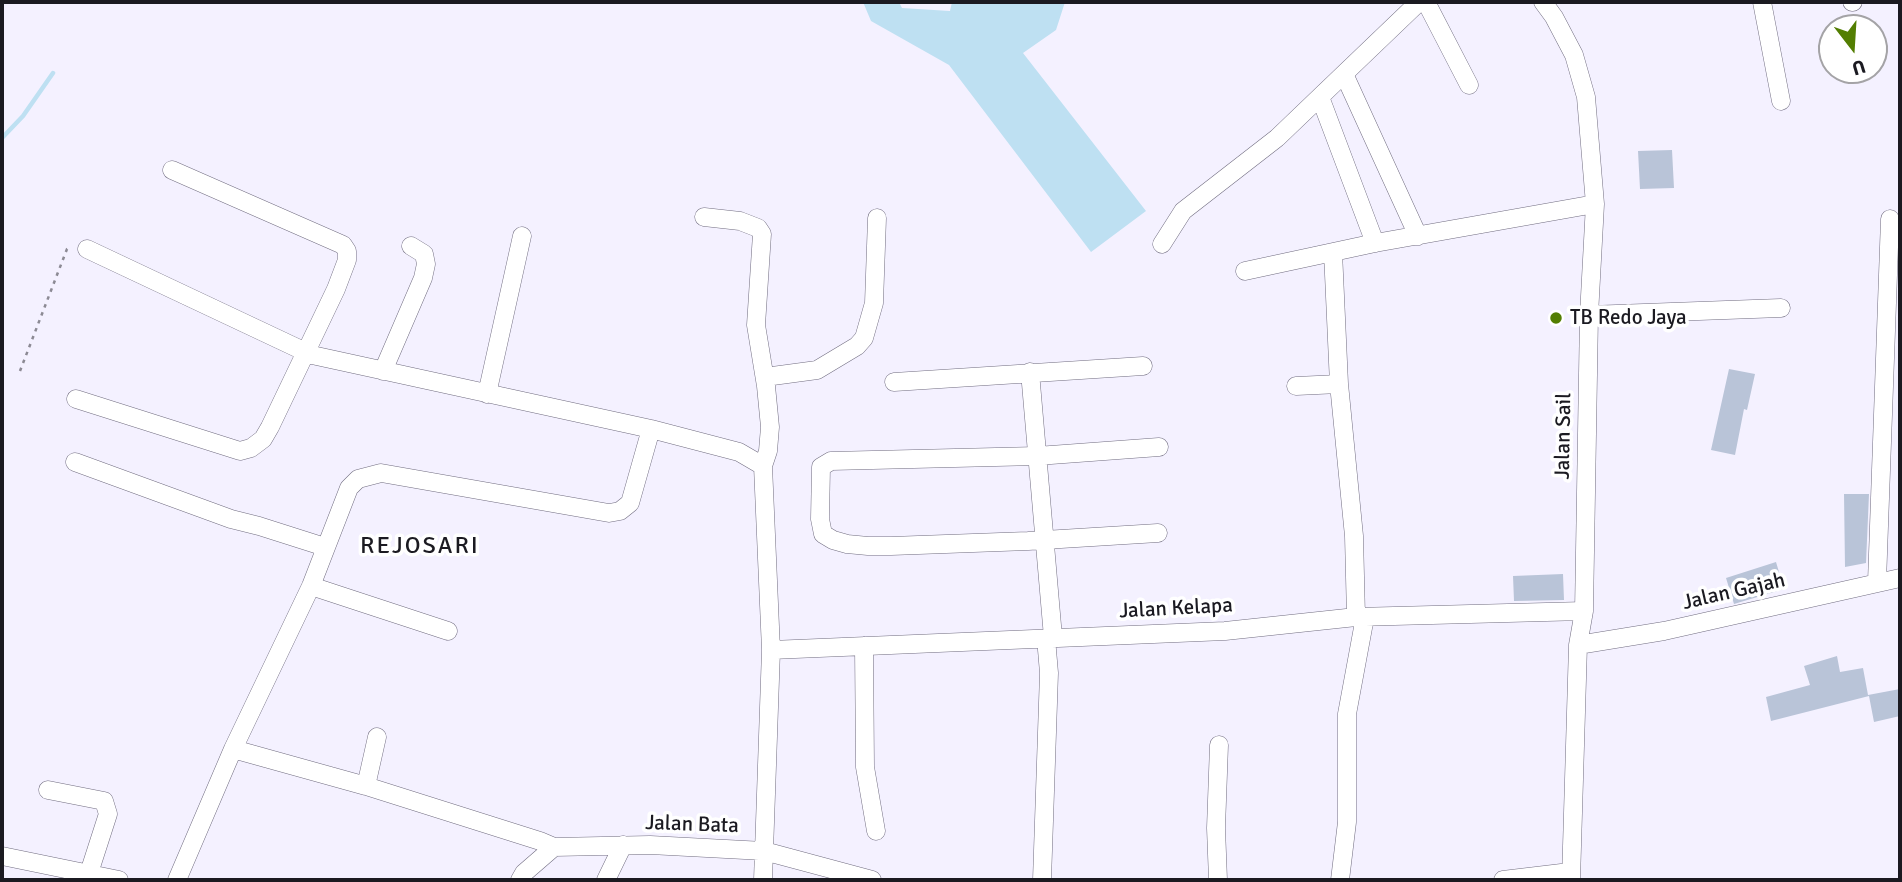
<!DOCTYPE html>
<style>
body{margin:0}
#map{position:relative;width:1902px;height:882px;overflow:hidden;background:#f4f1ff;font-family:Signika,sans-serif}
canvas{display:block}
.frame{position:absolute;inset:0;border:4px solid #1b1a21;pointer-events:none}
.north{position:absolute;left:1818px;top:14px;width:70px;height:70px;box-sizing:border-box;background:#fff;border:2px solid #a4a3a6;border-radius:50%;rotate:163deg;font-size:19px;font-weight:700;line-height:28px;text-align:center;color:#1b1a21}
.north::after{content:'';display:block;margin:auto;width:24px;height:32px;background:#537e02;clip-path:polygon(50% 0,100% 100%,50% 72%,0 100%)}
</style>
<div id="map">
<canvas width="1902" height="882"></canvas>
<div class="frame"></div>
<div class="north">U</div>
</div>
<script>
const context = document.querySelector('canvas').getContext('2d');
context.lineJoin = 'round';
function paint(path, color) { context.fillStyle = color; context.fill(path, 'evenodd'); }
const toPath = rows => new Path2D(rows.map(r => 'M' + r).join(''));
function strokePath(path, color, width, dash) { context.strokeStyle = color; context.lineWidth = width; context.lineCap = dash ? 'butt' : 'round'; context.setLineDash(dash || []); context.stroke(path); }
function label(font, color, halo, rows, align = 'center') {
  context.font = font + ' Signika,sans-serif'; context.lineWidth = 7; context.setLineDash([]); context.textBaseline = 'middle'; context.strokeStyle = halo; context.fillStyle = color; for (const [text, x, y, turn = 0] of rows) {
    context.save(); context.translate(x, y); context.rotate((+turn || 0) * Math.PI / 180); context.textAlign = isNaN(turn) ? turn : align; if (halo) context.strokeText(text, 0, 0); context.fillText(text, 0, 0); context.restore();
  }
}
paint(toPath([
 [863,2,899,2,902,8,950,11,952,2,1065,2,1056,30,1023,53,1146,211,1091,252,949,65,871,21]
]), '#bee0f2');
strokePath(toPath([
 [2,138,23,116,53,73]
]), '#bee0f2', 4.5);
paint(toPath([
 [1672,150,1674,188,1640,189,1638,151],
 [1729,369,1755,374,1747,410,1744,409,1735,455,1711,450],
 [1844,494,1869,494,1866,563,1845,567],
 [1776,562,1784,589,1734,604,1726,578],
 [1563,574,1564,600,1514,601,1513,576],
 [1837,656,1840,672,1863,668,1868,695,1900,689,1900,716,1874,722,1869,696,1771,721,1766,697,1810,685,1804,666]
]), '#b9c4d8');
const minor = toPath([
 [1426,2,1469,85],
 [1543,2,1554,17,1574,55,1586,97,1595,204,1589,315,1584,611,1578,645,1571,880],
 [1762,2,1781,101],
 [1852,2,1853,2],
 [1344,74,1418,236],
 [1320,97,1375,243],
 [704,217,740,221,758,228,762,234,756,325,766,386,770,427,768,451,763,466],
 [1162,244,1183,211,1277,138,1419,2],
 [87,249,312,355,651,429,739,452,763,466,771,650,763,880],
 [1333,252,1339,384,1354,536,1356,617],
 [1245,271,1375,243,1595,204],
 [1589,315,1781,308],
 [383,371,423,278,426,264,424,254,411,246],
 [1030,372,1053,637],
 [765,377,817,370,857,346,864,338,874,303,877,218],
 [894,382,1143,366],
 [1296,386,1339,384],
 [487,394,522,236],
 [76,399,240,451,251,448,263,439,270,427,336,289,347,260,347,251,343,245,172,170],
 [75,462,231,519,259,526,325,547],
 [1158,533,1028,541,891,546,868,546,847,544,833,540,823,534,820,519,821,467,831,461,1037,456,1159,447],
 [1877,582,1890,219],
 [311,586,448,631],
 [1578,645,1664,631,1900,578],
 [864,646,865,767,876,831],
 [771,650,1225,631,1356,617,1584,611],
 [233,749,366,786,540,841,554,847],
 [366,786,377,737],
 [48,790,104,801,108,814,89,873],
 [2,856,119,880],
 [177,880,233,749,311,586,349,488,358,479,381,473,609,513,620,511,630,503,651,429],
 [520,880,524,873,554,847,650,845,764,851,872,880],
 [606,880,623,845],
 [1042,880,1049,673,1046,638],
 [1218,880,1216,828,1219,745],
 [1340,880,1347,822,1347,714,1365,617],
 [1503,880,1570,872]
]);
strokePath(minor, '#716d80', 19);
strokePath(toPath([
 [20,371,67,249,71,247]
]), '#8c8a94', 2.5, [3.5, 5]);
strokePath(minor, '#fff', 18);
for (const [x, y, r, color] of [
 [1556,318,7,"#537e02"]
]) { const dot = new Path2D(); dot.arc(x, y, r, 0, 2 * Math.PI); context.fillStyle = color; context.fill(dot); strokePath(dot, '#fff', 2.5); }
label('21px', '#1b1a21', '#fff', [
 ["TB Redo Jaya",1570,318]
], 'left');
label('21px', '#1b1a21', '#fff', [
 ["Jalan Sail",1564,436,-89],
 ["Jalan Gajah",1734,592,-13],
 ["Jalan Kelapa",1176,609,-3],
 ["Jalan Bata",692,825,2]
]);
context.letterSpacing = '2px';
label('24px', '#1b1a21', '#fff', [
 ["REJOSARI",420,547]
]);
context.letterSpacing = '0px';
</script>
